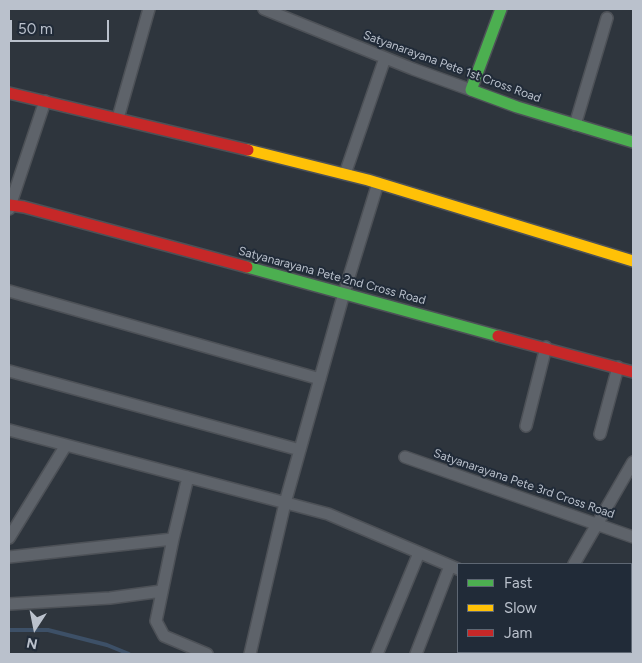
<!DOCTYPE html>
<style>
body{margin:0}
#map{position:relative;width:642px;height:663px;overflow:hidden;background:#2e353d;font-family:Figtree,sans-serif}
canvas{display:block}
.frame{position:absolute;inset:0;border:10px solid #bac1cc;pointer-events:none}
.legend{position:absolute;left:457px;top:563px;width:175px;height:90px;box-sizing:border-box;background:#212b38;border:1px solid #5e6773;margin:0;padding:6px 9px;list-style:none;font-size:15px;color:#bac1cc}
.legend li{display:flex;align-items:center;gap:10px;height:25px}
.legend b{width:25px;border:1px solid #5e6773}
.north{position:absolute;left:10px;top:603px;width:50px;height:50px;-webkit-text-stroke:4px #212b38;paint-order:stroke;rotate:191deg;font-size:14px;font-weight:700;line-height:20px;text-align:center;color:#bac1cc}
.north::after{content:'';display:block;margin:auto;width:18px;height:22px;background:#bac1cc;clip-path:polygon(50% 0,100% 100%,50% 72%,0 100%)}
.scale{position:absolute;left:10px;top:20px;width:99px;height:22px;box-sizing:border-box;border:2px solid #bac1cc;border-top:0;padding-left:6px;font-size:15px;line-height:18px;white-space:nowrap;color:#bac1cc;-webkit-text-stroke:4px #212b38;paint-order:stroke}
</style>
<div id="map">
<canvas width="642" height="663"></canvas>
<div class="frame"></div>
<ul class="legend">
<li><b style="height:6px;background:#4caf50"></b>Fast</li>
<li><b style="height:6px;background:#ffc107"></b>Slow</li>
<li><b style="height:6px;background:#c62828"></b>Jam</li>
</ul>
<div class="north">N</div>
<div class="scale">50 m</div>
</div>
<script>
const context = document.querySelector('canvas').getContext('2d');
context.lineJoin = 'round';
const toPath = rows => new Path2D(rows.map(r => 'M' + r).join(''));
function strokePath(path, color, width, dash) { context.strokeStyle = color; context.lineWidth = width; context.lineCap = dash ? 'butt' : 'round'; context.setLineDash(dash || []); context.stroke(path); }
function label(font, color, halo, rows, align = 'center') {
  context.font = font + ' Figtree,sans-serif'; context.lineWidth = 4; context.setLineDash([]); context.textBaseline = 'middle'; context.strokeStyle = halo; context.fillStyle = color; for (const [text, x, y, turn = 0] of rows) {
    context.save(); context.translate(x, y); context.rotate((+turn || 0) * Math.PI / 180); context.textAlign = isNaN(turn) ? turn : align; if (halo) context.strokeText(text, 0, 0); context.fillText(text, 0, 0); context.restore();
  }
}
strokePath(toPath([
 [9,630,48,630,107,645,129,654]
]), '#3d5067', 4);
const street = toPath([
 [264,9,413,69,471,90],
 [118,118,149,9],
 [575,125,607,18],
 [345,174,385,58],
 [9,209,45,101],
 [9,291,320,379],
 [9,371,300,450],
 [526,426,546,347],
 [9,430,328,514,458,569],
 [600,434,618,367],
 [405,457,633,537],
 [188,477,173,539,156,621,164,636,207,654],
 [9,538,66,445],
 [9,557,173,539],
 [574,564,633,462],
 [9,604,110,598,162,591],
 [631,633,633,634],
 [250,654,285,503,344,293,378,183],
 [377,654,419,553],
 [416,654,450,566],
 [542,654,543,652]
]);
const fast = toPath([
 [501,9,471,90,517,107,633,142],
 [247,267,498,336]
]);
const slow = toPath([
 [248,150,368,180,633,261]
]);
const jam = toPath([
 [9,93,248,150],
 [10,205,24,207,247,267],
 [498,336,633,372]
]);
strokePath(street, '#4d5157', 14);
strokePath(fast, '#4d5157', 14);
strokePath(slow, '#4d5157', 14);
strokePath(jam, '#4d5157', 14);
strokePath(street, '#5e636a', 11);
strokePath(fast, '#4caf50', 11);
strokePath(slow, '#ffc107', 11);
strokePath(jam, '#c62828', 11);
label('12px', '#bac1cc', '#212b38', [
 ["Satyanarayana Pete 1st Cross Road",452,67,20],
 ["Satyanarayana Pete 2nd Cross Road",332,276,15],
 ["Satyanarayana Pete 3rd Cross Road",524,484,19]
]);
</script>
